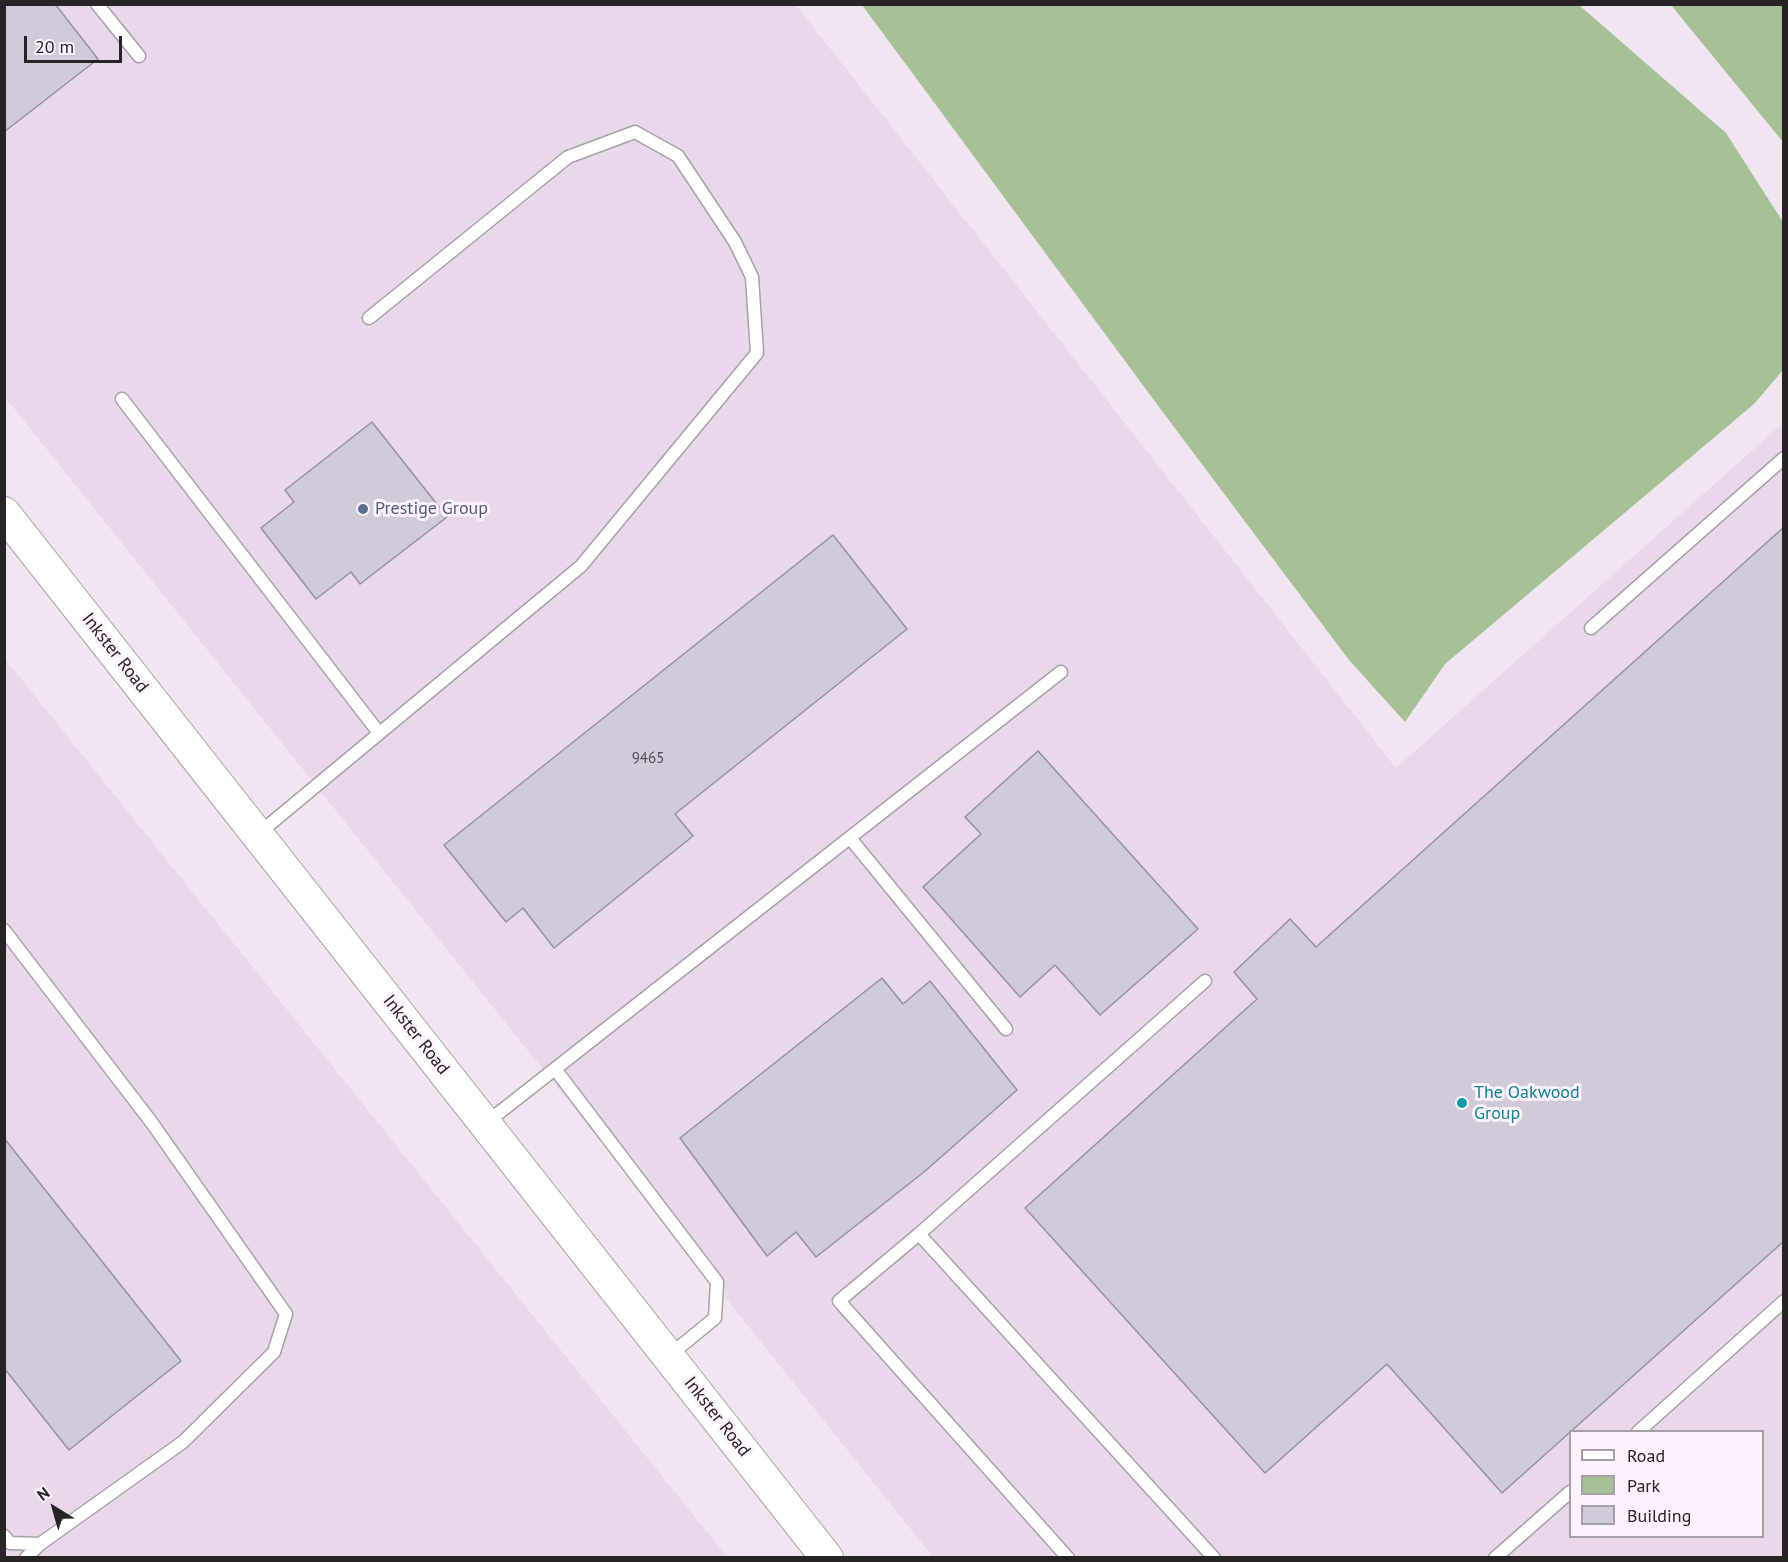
<!DOCTYPE html>
<style>
body{margin:0}
#map{position:relative;width:1788px;height:1562px;overflow:hidden;background:#f0e5f1;font-family:"PT Sans",sans-serif}
canvas{display:block}
.frame{position:absolute;inset:0;border:6px solid #272327;pointer-events:none}
.legend{position:absolute;left:1569px;top:1430px;width:195px;height:108px;box-sizing:border-box;background:#fdf2fe;border:2px solid #a79fa8;margin:0;padding:8px 10px;list-style:none;font-size:18px;color:#272327}
.legend li{display:flex;align-items:center;gap:12px;height:30px}
.legend b{width:30px;border:2px solid #a79fa8}
.north{position:absolute;left:24px;top:1478px;width:60px;height:60px;-webkit-text-stroke:4px #fdf2fe;paint-order:stroke;rotate:323deg;font-size:16px;font-weight:700;line-height:24px;text-align:center;color:#272327}
.north::after{content:'';display:block;margin:auto;width:21px;height:27px;background:#272327;clip-path:polygon(50% 0,100% 100%,50% 72%,0 100%)}
.scale{position:absolute;left:24px;top:36px;width:98px;height:27px;box-sizing:border-box;border:3px solid #272327;border-top:0;padding-left:8px;font-size:18px;line-height:21px;white-space:nowrap;color:#272327;-webkit-text-stroke:4px #fdf2fe;paint-order:stroke}
</style>
<div id="map">
<canvas width="1788" height="1562"></canvas>
<div class="frame"></div>
<ul class="legend">
<li><b style="height:8px;background:#fff"></b>Road</li>
<li><b style="height:16px;background:#a7c197"></b>Park</li>
<li><b style="height:16px;background:#d1cbd9"></b>Building</li>
</ul>
<div class="north">N</div>
<div class="scale">20 m</div>
</div>
<script>
const context = document.querySelector('canvas').getContext('2d');
context.lineJoin = 'round';
function paint(path, color) { context.fillStyle = color; context.fill(path, 'evenodd'); }
const toPath = rows => new Path2D(rows.map(r => 'M' + r).join(''));
function strokePath(path, color, width, dash) { context.strokeStyle = color; context.lineWidth = width; context.lineCap = dash ? 'butt' : 'round'; context.setLineDash(dash || []); context.stroke(path); }
function label(font, color, halo, rows, align = 'center') {
  context.font = font + ' "PT Sans",sans-serif'; context.lineWidth = 6; context.setLineDash([]); context.textBaseline = 'middle'; context.strokeStyle = halo; context.fillStyle = color; for (const [text, x, y, turn = 0] of rows) {
    context.save(); context.translate(x, y); context.rotate((+turn || 0) * Math.PI / 180); context.textAlign = isNaN(turn) ? turn : align; if (halo) context.strokeText(text, 0, 0); context.fillText(text, 0, 0); context.restore();
  }
}
paint(toPath([
 [4,5,796,5,1396,768,1783,423,1783,1557,933,1557,5,397],
 [1570,1432,1762,1432,1762,1536,1570,1536],
 [5,659,727,1557,5,1557]
]), '#e9d8ea');
paint(toPath([
 [862,5,1579,5,1726,133,1783,222,1783,370,1754,404,1445,664,1405,722,1349,660,1162,411],
 [1671,5,1783,5,1783,142]
]), '#a7c197');
const building = toPath([
 [4,4,55,4,98,59,4,132,4,4],
 [372,422,447,517,360,584,351,572,316,599,261,528,294,502,285,490,372,422],
 [1784,527,1784,1241,1502,1493,1387,1364,1265,1473,1025,1208,1257,999,1234,972,1290,919,1316,947,1784,527],
 [833,535,907,629,675,814,693,836,554,948,523,908,506,922,444,845,833,535],
 [1038,751,1198,929,1100,1015,1055,965,1020,997,923,887,981,834,965,817,1038,751],
 [882,978,903,1004,930,981,1017,1090,924,1172,816,1257,796,1232,767,1256,680,1138,882,978],
 [4,1138,181,1361,69,1450,4,1368,4,1138]
]);
paint(building, '#d1cbd9');
strokePath(building, '#97929f', 1.5);
const service = toPath([
 [97,4,139,56],
 [122,399,379,733],
 [1591,628,1784,458],
 [258,834,581,566,757,353,752,277,735,242,678,156,635,132,568,157,369,318],
 [850,838,1006,1029],
 [4,930,152,1123,286,1314,274,1352,183,1442,40,1544,10,1543,4,1536],
 [1205,981,919,1234,1214,1558],
 [555,1069,717,1282,715,1318,670,1355],
 [486,1123,1061,672],
 [919,1234,839,1301,1068,1558],
 [1638,1432,1784,1301],
 [26,1558,40,1544],
 [1495,1558,1570,1492]
]);
const tertiary = toPath([
 [4,513,827,1558]
]);
strokePath(service, '#a99faa', 15);
strokePath(tertiary, '#a99faa', 34);
strokePath(service, '#fff', 12);
strokePath(tertiary, '#fff', 32);
for (const [x, y, r, color] of [
 [363,509,6,"#5c6f8a"],
 [1462,1103,6,"#0f9aa8"]
]) { const dot = new Path2D(); dot.arc(x, y, r, 0, 2 * Math.PI); context.fillStyle = color; context.fill(dot); strokePath(dot, '#fdf2fe', 2); }
label('15px', '#524d54', null, [
 ["9465",648,759]
]);
label('18px', '#4e5e75', '#fdf2fe', [
 ["Prestige Group",375,509]
], 'left');
label('18px', '#272327', '#fdf2fe', [
 ["Inkster Road",115,653,52],
 ["Inkster Road",416,1035,52],
 ["Inkster Road",717,1417,52]
]);
label('18px', '#0d838f', '#fdf2fe', [
 ["The Oakwood",1474,1093],
 ["Group",1474,1114]
], 'left');
</script>
